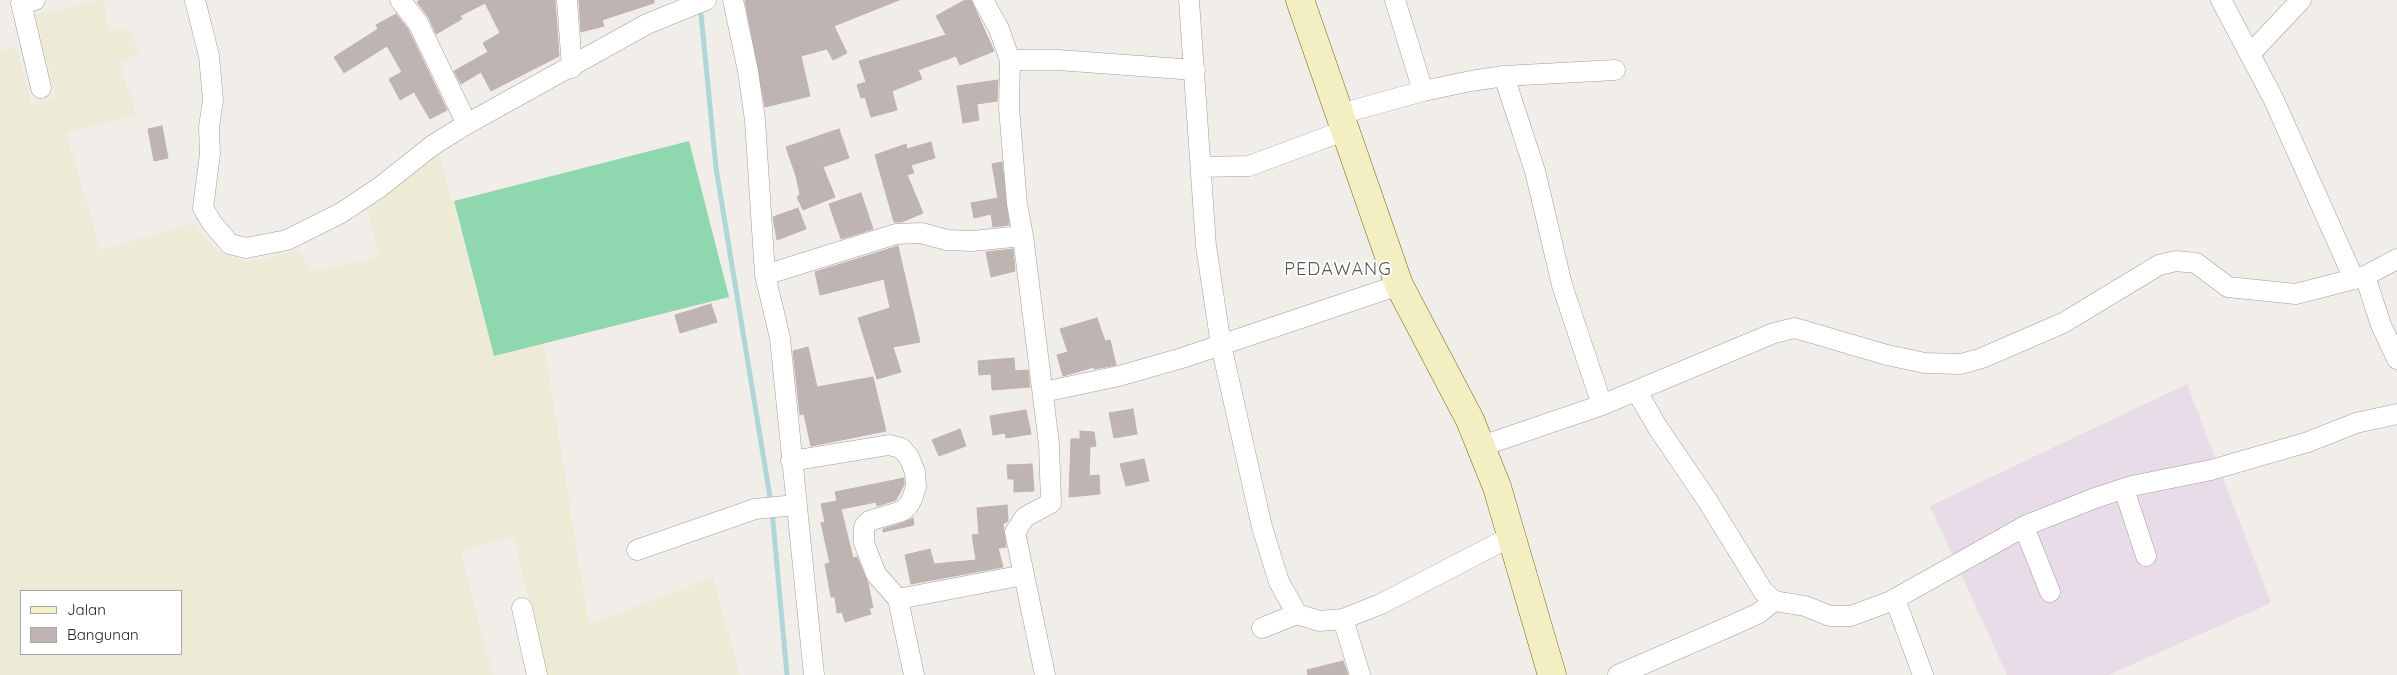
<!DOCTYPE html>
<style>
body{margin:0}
#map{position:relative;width:2397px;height:675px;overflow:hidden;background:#f1ede9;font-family:Quicksand,sans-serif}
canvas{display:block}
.legend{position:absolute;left:20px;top:590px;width:162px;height:65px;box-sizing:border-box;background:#fff;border:1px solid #a6a6a6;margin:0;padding:6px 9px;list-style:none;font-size:15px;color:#212121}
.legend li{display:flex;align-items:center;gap:10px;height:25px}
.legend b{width:25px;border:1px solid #a6a6a6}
</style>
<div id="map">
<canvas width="2397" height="675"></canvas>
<ul class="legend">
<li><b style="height:6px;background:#f4eec3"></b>Jalan</li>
<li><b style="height:14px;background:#beb5b2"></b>Bangunan</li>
</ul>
</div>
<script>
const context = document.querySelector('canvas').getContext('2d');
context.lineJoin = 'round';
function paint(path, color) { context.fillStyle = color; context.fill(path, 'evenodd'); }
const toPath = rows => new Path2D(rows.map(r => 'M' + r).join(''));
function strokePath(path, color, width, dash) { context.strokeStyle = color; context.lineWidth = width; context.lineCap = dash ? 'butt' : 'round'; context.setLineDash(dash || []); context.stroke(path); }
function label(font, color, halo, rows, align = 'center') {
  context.font = font + ' Quicksand,sans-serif'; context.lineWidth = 4; context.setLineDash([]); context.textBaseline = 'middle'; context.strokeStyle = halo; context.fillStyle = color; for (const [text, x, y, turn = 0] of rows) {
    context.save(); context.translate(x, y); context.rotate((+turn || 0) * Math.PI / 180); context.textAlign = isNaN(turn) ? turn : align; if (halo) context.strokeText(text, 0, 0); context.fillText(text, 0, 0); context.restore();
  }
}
paint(toPath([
 [2187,384,2271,603,2108,675,2007,675,1930,506]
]), '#e9dce9');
paint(toPath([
 [100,0,104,0,109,31,129,29,140,54,119,62,137,115,66,133,101,250,195,223,215,249,248,262,299,250,311,272,378,257,368,210,439,152,494,356,544,344,589,625,713,577,740,675,546,675,514,536,461,552,493,675,0,675,0,51,16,47,32,105,56,97,35,15],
 [21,591,181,591,181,654,21,654]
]), '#edebd6');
paint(toPath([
 [689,141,729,297,494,356,454,201]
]), '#8fd7af');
strokePath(toPath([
 [701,14,716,168,771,503],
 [772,511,787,675]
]), '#aed7d9', 5);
const building = toPath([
 [420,0,555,0,559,56,491,91,481,72,461,84,454,71,488,52,483,43,500,33,485,3,460,16,462,19,436,34,429,18,417,2,420,0],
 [579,0,654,0,654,3,602,20,604,26,581,32,579,0],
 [745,0,899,0,834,26,847,53,833,60,827,49,801,56,810,96,765,107,745,0],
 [965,0,971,0,994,51,960,65,956,56,918,70,922,79,892,91,897,110,871,117,865,97,861,98,857,85,866,82,859,61,946,35,936,16,965,0],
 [396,14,408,29,447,110,430,119,414,92,400,100,389,79,402,72,387,46,344,73,334,57,378,29,376,25,396,14],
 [998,80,997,101,977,104,979,120,963,123,957,86,998,80],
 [162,126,168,158,154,161,148,129,162,126],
 [839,129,849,158,823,167,835,197,803,210,797,197,800,195,796,176,786,147,839,129],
 [931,142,935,158,911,165,914,173,907,175,923,213,902,222,894,222,875,155,906,144,907,149,931,142],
 [1002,162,1009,225,993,227,991,214,974,218,971,203,998,198,992,164,1002,162],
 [861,193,873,229,841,239,829,204,861,193],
 [798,208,806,229,777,240,773,217,798,208],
 [898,246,920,342,893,347,901,372,877,379,858,318,890,308,884,279,820,295,815,272,898,246],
 [1013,249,1015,271,991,277,986,252,1013,249],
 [711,304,717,322,680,333,675,315,711,304],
 [1097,318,1105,341,1110,340,1116,365,1094,369,1094,367,1063,376,1057,355,1068,352,1060,329,1097,318],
 [808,347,817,387,873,377,886,431,811,446,804,414,800,415,793,351,808,347],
 [1014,358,1015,371,1028,370,1030,387,992,390,991,374,979,375,978,361,1014,358],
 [1133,409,1137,434,1114,438,1109,413,1133,409],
 [1026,410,1031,434,1006,438,1005,433,993,435,990,416,1026,410],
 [960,429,966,446,939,456,932,440,960,429],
 [1080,431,1094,432,1096,446,1090,447,1089,476,1099,475,1100,494,1069,497,1071,439,1080,439,1080,431],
 [1144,459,1149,481,1126,486,1120,464,1144,459],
 [1032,464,1034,491,1014,492,1014,479,1008,479,1007,465,1032,464],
 [904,478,904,485,896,500,877,506,876,502,841,509,853,558,857,557,868,583,873,608,869,608,871,614,845,622,842,612,837,613,835,597,831,597,825,564,830,563,821,523,825,522,821,504,837,501,835,492,904,478],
 [1007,505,1008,521,1003,524,1006,547,998,548,1003,567,911,584,905,555,930,549,934,564,976,560,972,535,979,534,977,508,1007,505],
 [913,518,914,525,883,532,883,529,905,522,913,518],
 [1343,661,1348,675,1308,675,1307,670,1343,661]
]);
paint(building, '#beb5b2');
strokePath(building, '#c1b2ac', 1);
const street = toPath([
 [35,0,21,3,41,88],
 [195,0,209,56,213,100,209,127,210,154,203,208,212,223,230,244,246,248,287,240,341,213,380,187,433,145,467,124,647,24,706,0],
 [400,0,418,23,467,124],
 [567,0,572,68],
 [733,0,748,71,755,120,765,275,780,338,814,675],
 [983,0,999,29,1010,60,1009,108,1017,204,1023,236,1049,444,1051,503,1025,517,1015,532,1045,675],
 [1189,0,1206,246,1221,345,1262,527,1279,582,1297,614,1319,621,1343,619,1381,604,1512,536],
 [1395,0,1423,91],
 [2221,0,2273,98,2354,279],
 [2250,54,2301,0],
 [1010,60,1058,60,1195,70],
 [1504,76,1535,171,1562,285,1602,405],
 [1340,114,1423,91,1471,81,1504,76,1615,70],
 [1201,167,1249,166,1346,130],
 [765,275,896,234,921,233,947,240,972,241,1023,236],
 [2365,276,2397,259],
 [1043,392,1119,376,1182,358,1399,285],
 [1637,392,1658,428,1707,500,1763,591,1774,601,1805,606,1830,616,1851,616,1891,601,2027,525,2095,498,2132,486,2211,470,2308,442,2356,423,2397,414],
 [1482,446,1602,405,1774,333,1795,328,1887,355,1925,363,1961,364,1982,358,2063,323,2159,265,2176,261,2196,263,2228,287,2296,294,2365,276,2381,325,2397,359],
 [791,461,889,445,901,448,909,457,915,472,916,487,912,499,908,506,902,511,869,521,864,527,864,543,876,574,898,599,1024,575],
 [2124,489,2146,556],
 [2024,527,2050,592],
 [637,550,755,509,796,505],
 [898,599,914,675],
 [1895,599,1923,675],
 [522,608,537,675],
 [1343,619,1360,675],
 [1262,628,1297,614],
 [1618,675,1735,624,1759,613,1774,601]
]);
const secondary = toPath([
 [1300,0,1399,285,1470,420,1497,487,1552,675]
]);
strokePath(street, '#9e9e9e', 21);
strokePath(secondary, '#706a10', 29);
strokePath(street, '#fff', 20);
strokePath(secondary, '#f4eec3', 28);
context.letterSpacing = '1px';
label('18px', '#545454', '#fff', [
 ["PEDAWANG",1338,270]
]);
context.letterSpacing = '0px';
</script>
